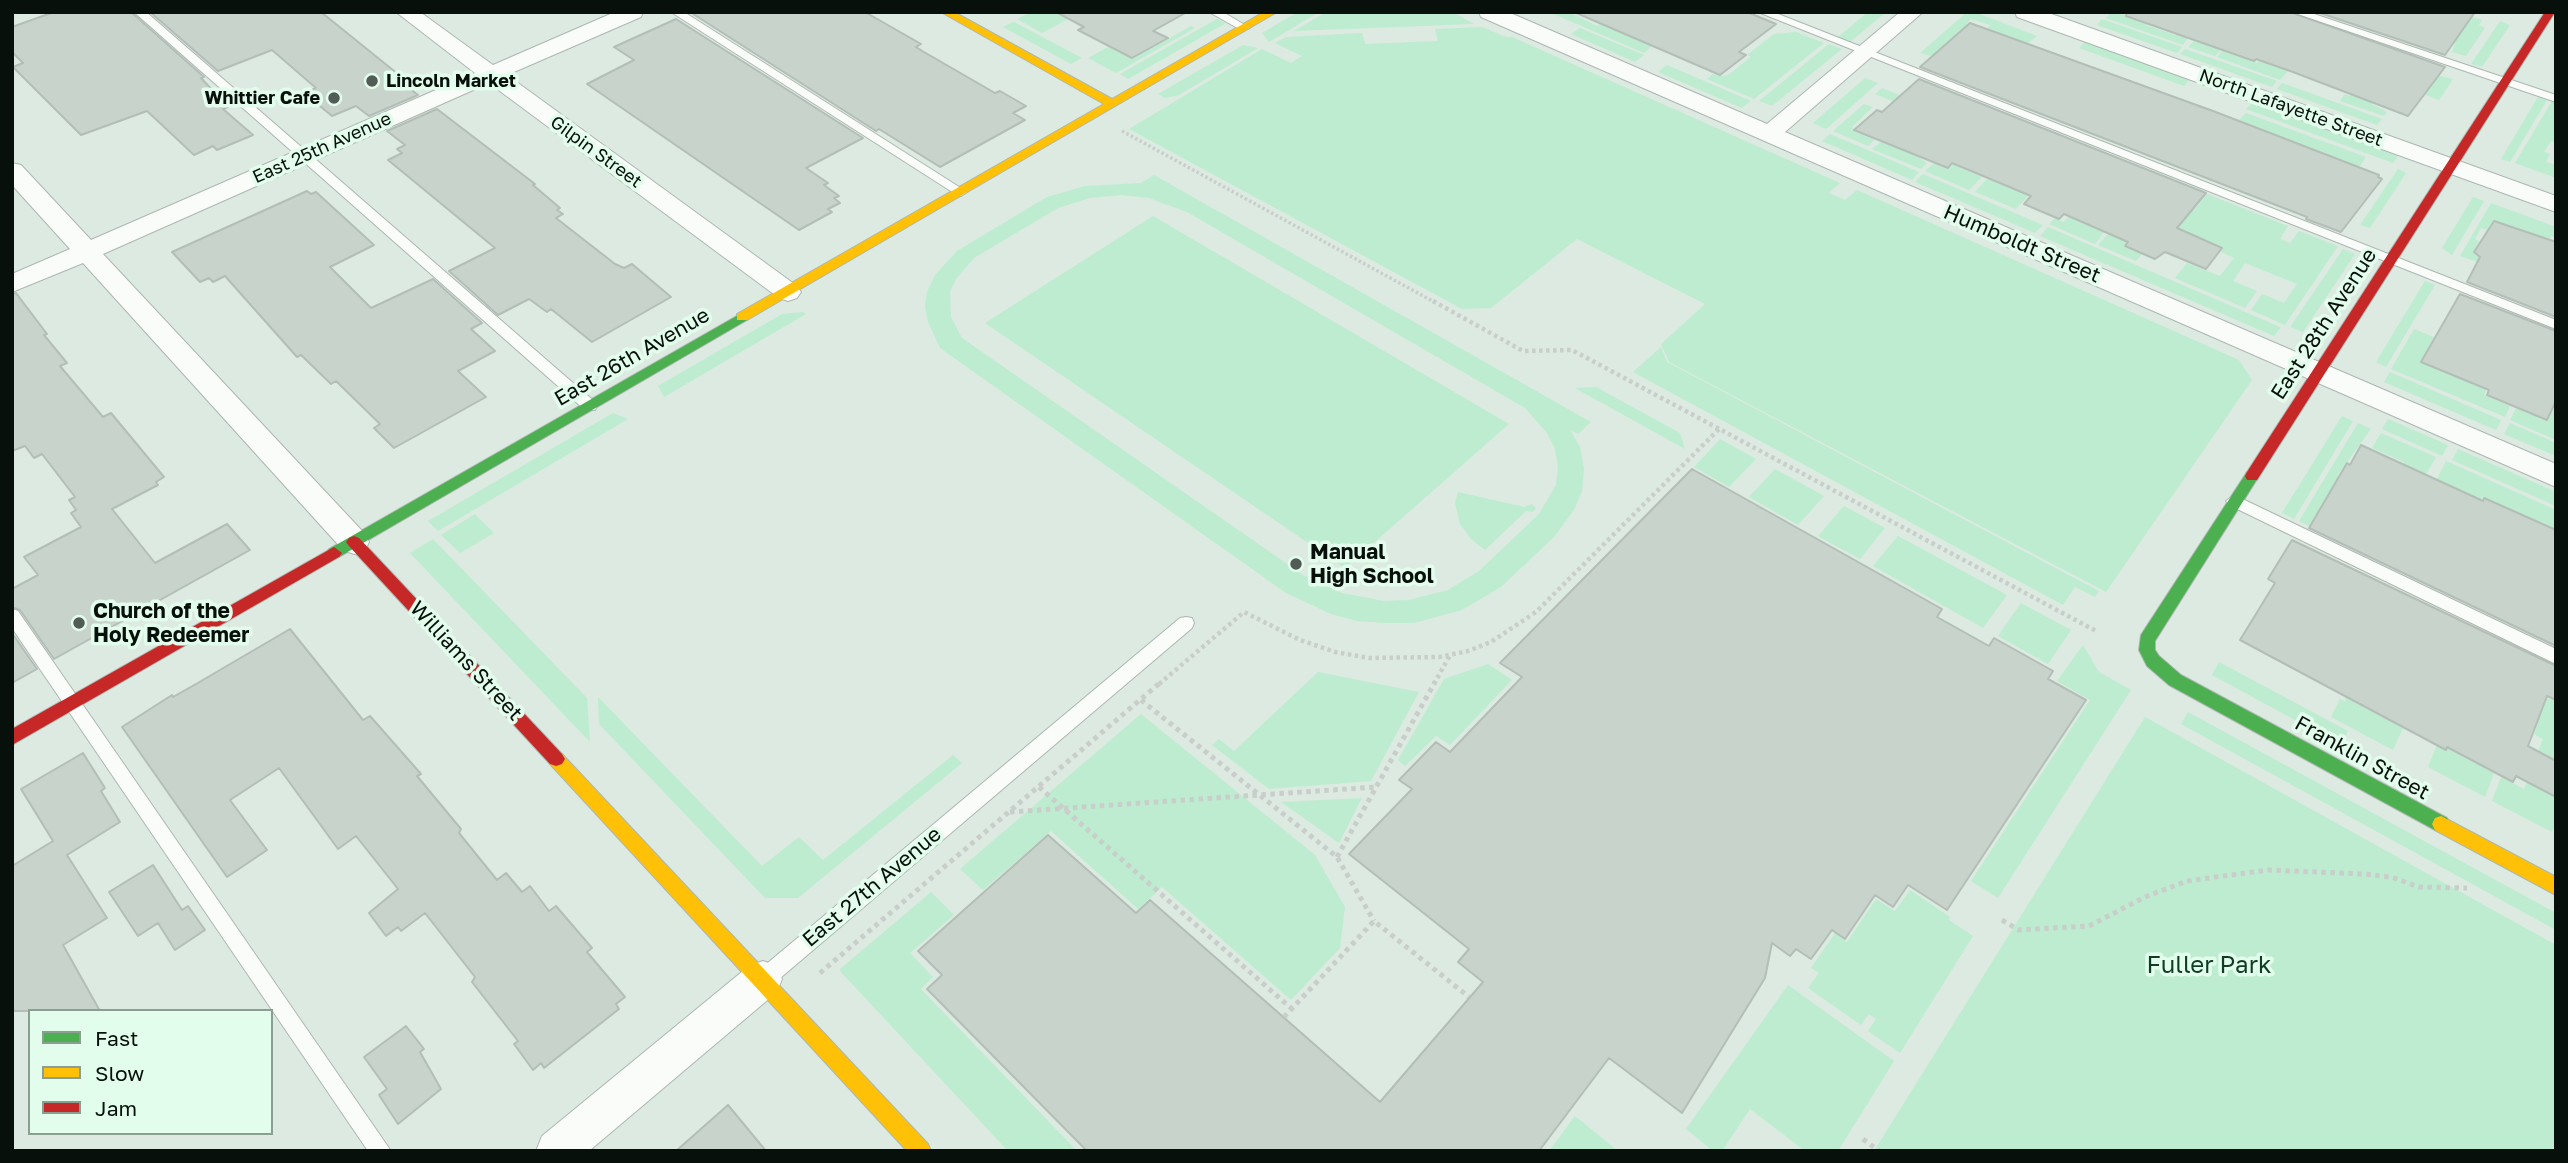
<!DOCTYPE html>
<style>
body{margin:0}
#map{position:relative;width:2568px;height:1163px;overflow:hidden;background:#dceae1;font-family:"Golos Text",sans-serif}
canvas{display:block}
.frame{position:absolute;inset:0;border:14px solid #08100b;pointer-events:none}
.legend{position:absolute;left:28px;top:1009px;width:245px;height:126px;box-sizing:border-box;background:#e3fdec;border:2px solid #8b9e92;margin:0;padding:9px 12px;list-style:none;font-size:21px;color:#08100b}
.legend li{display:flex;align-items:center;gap:14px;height:35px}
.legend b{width:35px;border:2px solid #8b9e92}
</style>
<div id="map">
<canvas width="2568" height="1163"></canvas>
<div class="frame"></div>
<ul class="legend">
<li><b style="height:9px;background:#4caf50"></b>Fast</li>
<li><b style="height:9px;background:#ffc107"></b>Slow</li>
<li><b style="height:9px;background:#c62828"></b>Jam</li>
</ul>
</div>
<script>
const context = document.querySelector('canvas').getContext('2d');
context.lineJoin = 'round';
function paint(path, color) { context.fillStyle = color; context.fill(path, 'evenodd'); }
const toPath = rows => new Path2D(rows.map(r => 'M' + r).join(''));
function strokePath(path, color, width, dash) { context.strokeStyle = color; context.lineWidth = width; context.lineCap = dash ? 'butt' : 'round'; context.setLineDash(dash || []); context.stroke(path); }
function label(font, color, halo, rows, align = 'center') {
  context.font = font + ' "Golos Text",sans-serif'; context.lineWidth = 7; context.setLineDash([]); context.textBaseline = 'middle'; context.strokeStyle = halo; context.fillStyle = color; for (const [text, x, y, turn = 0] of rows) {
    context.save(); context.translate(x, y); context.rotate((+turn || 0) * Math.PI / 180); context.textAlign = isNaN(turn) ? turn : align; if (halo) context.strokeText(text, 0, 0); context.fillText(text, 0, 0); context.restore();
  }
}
paint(toPath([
 [1031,12,1068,12,1062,16,1068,19,1042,33,1017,19],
 [1298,12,1319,12,1269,42,1262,33],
 [1326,12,1453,12,1474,24,1294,31],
 [1549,12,1569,12,1597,26,1617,12,1644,43,1652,46,1644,53],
 [1868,12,1886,12,1850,42,1838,37],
 [1967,12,1974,12,2037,36,2027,44,1993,32,1988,28,1990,25,1971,19,1966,24,1971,26,1952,39,1943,59,1920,53],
 [2111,12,2135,17,2154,15,2146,25,2175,35,2182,28,2181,36,2188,38,2183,45,2106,18],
 [2229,12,2290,12,2342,30,2327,48,2302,39,2298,43,2289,40,2281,49,2277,48,2281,42,2245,30,2226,51,2257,63,2269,50,2279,50,2267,63,2288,71,2280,80,2217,57,2242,29,2215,56,2188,47,2194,41,2214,46,2220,39,2225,40,2232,32,2228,30,2231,26,2238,28,2242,24,2224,17],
 [2458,12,2482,20,2479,25,2485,28,2466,56,2452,52,2455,43,2446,40],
 [1217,19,1226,23,1128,79,1120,74],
 [2102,19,2182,47,2177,53,2097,25],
 [2500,21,2510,25,2482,67,2471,64],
 [1013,22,1014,22,1082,58,1071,64,1003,27],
 [1191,26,1195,28,1116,73,1088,58,1108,47,1132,59],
 [1482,27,1506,37,1512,37,1840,183,1829,193,1845,200,1857,190,2239,360,2252,380,2106,592,1669,362,1661,344,1705,304,1577,239,1491,308,1462,309,1129,129,1262,49,1291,63,1302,56,1275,43,1286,37,1362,33,1365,44,1438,41,1435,29],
 [1580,28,1644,55,1635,62,1571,34],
 [1796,32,1824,43,1754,99,1707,79,1713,74,1720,76,1728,75,1751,57,1747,55,1774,34],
 [2364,38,2418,55,2408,69,2453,79,2439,100,2386,80,2372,104,2387,112,2384,116,2340,101,2345,94,2350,96,2352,94,2358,44],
 [2085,42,2189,80,2184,86,2079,48],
 [1829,44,1842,49,1772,106,1759,101],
 [1243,45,1258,48,1179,95,1165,98,1158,94],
 [2185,49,2277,81,2272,87,2180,54],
 [1667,65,1751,101,1742,108,1658,72],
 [1865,78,1878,83,1826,129,1813,123],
 [2282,83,2382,119,2377,125,2277,89],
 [1882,88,1935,110,1952,94,1956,96,1944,108,1955,112,1913,153,1927,163,1921,169,1872,149,1881,142,1892,146,1917,126,1914,124,1924,114,1875,94],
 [2538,97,2547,100,2510,162,2501,159],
 [2552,101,2556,102,2556,142,2551,141,2544,152,2550,154,2546,162,2556,165,2556,178,2515,163],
 [2252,103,2398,156,2393,163,2246,109],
 [1864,104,1873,107,1852,127,1856,132,1875,140,1868,146,1833,131],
 [2246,113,2366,157,2359,167,2335,161,2336,158,2315,150,2312,153,2239,120],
 [1830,134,1919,172,1912,180,1822,141],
 [1966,151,1974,154,1961,168,1982,177,1969,190,1925,171,1934,163,1948,169],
 [2101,152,2167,178,2140,211,2142,212,2134,222,2138,224,2125,240,2127,242,2123,247,2142,254,2136,261,2098,245,2108,234,2113,235,2127,218,2125,216,2132,207,2101,197,2093,204,2078,221,2104,232,2095,244,2049,224,2055,218,2064,222,2110,166,2095,159],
 [2398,169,2406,173,2370,228,2360,225],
 [1923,174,2043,225,2035,233,1915,182],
 [2021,174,2041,182,2016,209,1975,192,1987,179,2008,187],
 [1154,175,1591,422,1578,434,1570,430,1580,447,1584,469,1582,491,1575,508,1555,536,1501,587,1462,610,1414,623,1385,623,1357,621,1331,614,1286,593,940,348,928,322,925,307,927,292,935,275,957,251,1047,197,1085,186,1141,183],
 [1121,195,1149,198,1187,212,1525,408,1547,433,1555,449,1558,467,1556,485,1539,514,1479,571,1448,590,1409,600,1384,601,1342,593,1303,575,962,338,951,317,950,292,956,279,974,258,1058,208,1090,198],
 [2207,194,2288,226,2280,239,2290,243,2299,231,2338,246,2285,325,2251,310,2262,294,2284,303,2297,284,2245,263,2233,281,2257,291,2245,308,2175,278,2187,263,2220,276,2234,258,2221,252,2223,248,2204,240,2200,244,2180,236,2184,230,2154,218,2170,199,2195,209],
 [2473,197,2484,201,2452,255,2442,248],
 [2491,203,2556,227,2556,238,2551,236,2549,241,2493,220,2487,230,2481,228,2475,239,2479,241,2473,252,2492,267,2460,256],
 [1153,216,1509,424,1345,568,985,323],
 [2048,227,2280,327,2281,327,2274,336,2040,236],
 [2343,249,2355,254,2303,332,2290,327],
 [2425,281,2435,285,2386,367,2376,362],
 [803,312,806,314,664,397,658,386,782,314],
 [2414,329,2434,337,2421,362,2482,387,2486,391,2484,395,2510,406,2505,417,2391,369],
 [1661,347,1667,362,2099,591,2095,597,2075,587,2063,605,1633,372],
 [2390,372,2501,420,2496,430,2384,382],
 [1596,387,1680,433,1685,449,1575,388],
 [2556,405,2556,440,2510,420,2516,408,2548,421],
 [613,413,628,419,438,531,428,521],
 [2342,416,2353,421,2294,519,2282,513],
 [2388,419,2448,445,2442,456,2382,429],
 [2358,423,2371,429,2337,476,2342,478,2346,513,2323,502,2309,526,2299,521],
 [2510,423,2556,443,2556,456,2504,434],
 [2381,433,2436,457,2426,474,2419,472,2408,492,2393,481,2404,462,2372,448],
 [1720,439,1756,459,1729,487,1694,467],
 [2458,449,2556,492,2556,506,2452,460],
 [2446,461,2556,510,2554,528,2539,521,2536,527,2526,516,2482,497,2480,501,2456,511,2465,492,2437,479],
 [1775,469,1824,496,1798,525,1749,497],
 [1458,492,1524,507,1532,504,1536,508,1533,512,1526,511,1485,550,1471,539,1460,524,1455,503],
 [1844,506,1885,528,1860,559,1818,536],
 [475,514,494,533,460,553,441,535],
 [1898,536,2007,595,1983,628,1873,566],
 [433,539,587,698,590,742,410,553],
 [2021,603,2071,630,2048,664,1998,636],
 [2083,645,2099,672,2131,690,1998,898,1971,881,2090,700,2057,681],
 [2219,662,2348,731,2341,745,2212,675],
 [1488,664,1512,680,1450,745,1436,736,1405,766,1398,760,1444,679],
 [1318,672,1419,692,1371,781,1269,789,1212,745,1219,739,1234,751],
 [2526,688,2551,700,2556,690,2556,754,2547,776,2551,778,2546,793,2556,798,2556,822,2552,832,2492,801,2501,777,2524,789,2543,739,2534,734,2537,726,2515,715],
 [598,697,762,866,799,837,823,860,953,755,962,763,798,898,765,898,599,724],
 [2346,698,2403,728,2393,750,2331,717,2340,699,2345,702],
 [2485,702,2462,756,2494,773,2485,797,2428,767,2437,745,2447,750,2452,741],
 [2188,712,2556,913,2556,930,2181,724],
 [1141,714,1315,855,1345,907,1340,948,1291,1000,1162,887,1138,909,1051,831,983,890,960,869],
 [2145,717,2556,945,2556,1151,1874,1151],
 [1362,798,1339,843,1281,802],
 [1910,890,1950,917,1949,920,1973,936,1900,1053,1868,1031,1876,1019,1869,1014,1861,1025,1808,988,1819,973,1811,968,1835,933,1847,942,1876,899,1895,911],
 [931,892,954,915,910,953,933,977,921,989,1077,1151,1008,1151,839,970],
 [1788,985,1894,1061,1838,1151,1805,1151,1750,1109,1722,1151,1713,1151,1686,1129],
 [1575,1116,1618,1151,1549,1151]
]), '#bdecd0');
const building = toPath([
 [54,12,131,12,204,77,201,78,228,107,223,109,253,135,217,150,213,146,194,155,147,111,81,135,13,67,23,63,12,52,12,27,54,12],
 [150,12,321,12,409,83,405,85,418,95,369,116,356,106,332,116,304,93,316,88,272,50,218,71,150,12],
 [690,12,865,12,921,44,916,47,924,52,995,93,1000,91,1026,106,1013,113,1025,120,940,167,879,129,876,131,690,12],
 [1056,12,1187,12,1153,31,1168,38,1132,58,1078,30,1084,27,1056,12],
 [1574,12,1747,12,1776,24,1739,52,1746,55,1720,75,1574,12],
 [2127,12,2290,12,2445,67,2408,116,2293,72,2256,59,2254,61,2126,16,2127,12],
 [2317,12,2475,12,2445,55,2317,12],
 [676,19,863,138,806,168,828,183,824,185,839,196,834,198,840,203,828,209,832,212,799,230,587,84,634,60,614,47,676,19],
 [1970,23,2213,111,2379,175,2378,177,2382,179,2341,232,2306,219,2307,217,1920,67,1970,23],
 [1919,79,2206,193,2177,228,2222,248,2206,269,2165,252,2155,259,2125,246,2128,242,2064,214,2059,219,2024,204,2031,196,1952,163,1948,168,1854,130,1877,110,1882,112,1919,79],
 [437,109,535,184,533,185,560,208,557,210,563,214,556,218,615,264,624,268,632,264,671,297,592,342,551,309,547,312,529,299,498,315,449,271,495,248,388,160,402,153,397,149,405,145,387,131,437,109],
 [307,191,311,194,316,192,374,245,330,267,371,308,433,279,482,323,471,329,495,351,458,371,486,397,394,448,374,428,380,424,336,381,331,384,301,355,297,357,225,276,213,282,209,278,200,282,172,252,307,191],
 [2494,221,2556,242,2556,317,2467,282,2480,257,2474,252,2494,221],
 [16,293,47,334,44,335,67,363,60,366,103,417,111,413,164,477,156,482,158,485,112,509,155,563,227,524,250,550,54,659,20,610,12,607,12,589,38,575,24,557,81,527,71,513,76,510,69,500,75,497,42,454,34,458,25,446,12,451,12,294,16,293],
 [2460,294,2556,331,2556,401,2547,420,2487,395,2489,390,2421,362,2460,294],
 [2361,445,2483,501,2484,498,2556,530,2556,646,2309,528,2347,463,2350,465,2361,445],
 [1692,469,1942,609,1937,617,1989,646,1994,638,2053,671,2048,679,2086,700,1947,910,1908,885,1893,907,1875,895,1845,939,1832,930,1811,959,1796,949,1790,956,1772,943,1765,978,1682,1113,1609,1058,1539,1151,1087,1151,927,989,942,975,918,951,1048,835,1136,913,1150,900,1380,1102,1483,982,1458,962,1469,949,1349,854,1412,789,1399,780,1436,742,1450,752,1522,677,1500,663,1692,469],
 [2292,540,2556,666,2556,700,2547,696,2528,746,2556,761,2556,797,2516,776,2513,782,2447,747,2446,750,2240,640,2275,583,2268,579,2292,540],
 [290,629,363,720,370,716,421,774,417,776,461,829,459,833,497,880,506,873,522,892,530,886,549,911,556,906,592,948,587,952,625,997,616,1004,619,1009,544,1068,541,1063,533,1070,514,1044,518,1041,472,982,475,977,425,913,401,931,398,927,386,936,369,913,398,889,356,836,338,849,279,768,230,800,267,850,227,877,122,727,172,695,173,697,196,684,290,629],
 [12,633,37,669,12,683,12,633],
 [83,753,105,788,101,791,120,822,67,855,107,918,63,945,100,1011,12,1011,12,866,53,841,21,789,83,753],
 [153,865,182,910,188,906,205,930,175,950,158,923,138,936,109,892,153,865],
 [406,1026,424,1049,420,1052,441,1089,398,1124,379,1095,387,1089,364,1057,406,1026],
 [728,1105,766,1151,676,1151,728,1105]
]);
paint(building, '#c8d3cc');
strokePath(building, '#b3beb7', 2);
const lane = toPath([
 [134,12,146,12,595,402,597,406,595,410,585,410,134,12],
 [671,12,684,12,967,192,961,196,957,195,671,12],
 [1209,12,1223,12,1250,28,1241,30,1209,12],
 [1758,12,1773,12,2556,320,2556,329,1758,12],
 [2292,12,2308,12,2556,95,2556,102,2292,12],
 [2234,495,2556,649,2556,664,2229,505,2226,501,2234,495],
 [12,609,18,611,391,1151,368,1151,12,628,12,609],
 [1186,617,1192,618,1194,623,1192,628,772,985,765,987,758,985,755,978,758,971,1180,618,1186,617]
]);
const street = toPath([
 [396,12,420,12,493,65,615,12,643,12,641,17,507,75,797,286,801,292,797,298,788,301,779,298,489,83,103,254,365,534,369,542,365,550,354,554,343,550,83,263,12,292,12,274,70,249,12,185,12,163,21,165,91,240,475,73,396,12],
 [1479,12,1508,12,1767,124,1900,12,1923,12,1785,132,2556,464,2556,487,1481,17,1479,12],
 [2015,12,2046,12,2556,196,2556,212,2017,17,2015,12],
 [763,961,777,966,782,979,777,992,589,1151,536,1151,542,1136,749,966,763,961]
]);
const fast = toPath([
 [742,313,747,314,747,320,339,557,329,557,326,553,329,549,742,313],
 [2252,471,2259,476,2155,641,2155,650,2159,656,2181,675,2447,818,2450,824,2447,830,2441,832,2435,830,2169,685,2147,666,2139,650,2141,635,2247,472,2252,471]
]);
const slow = toPath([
 [941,12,954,12,1112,99,1264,12,1277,12,747,320,737,320,737,314,1104,104,941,12],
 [556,752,562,754,928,1144,931,1151,907,1151,550,764,547,759,550,754,556,752],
 [2441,816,2556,877,2556,895,2435,830,2432,824,2435,818,2441,816]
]);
const jam = toPath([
 [2545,12,2555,12,2257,480,2247,480,2245,476,2247,472,2545,12],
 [354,536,359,538,562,754,565,759,562,764,556,766,550,764,349,546,346,542,349,538,354,536],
 [334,547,342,553,339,557,12,745,12,729,334,547]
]);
strokePath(lane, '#adb7b1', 2);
strokePath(street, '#adb7b1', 2);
strokePath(fast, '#adb7b1', 2);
strokePath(slow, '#adb7b1', 2);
strokePath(jam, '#adb7b1', 2);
strokePath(toPath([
 [1122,131,1436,303]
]), '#c9cecb', 3.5, [2.5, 2.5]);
strokePath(toPath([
 [1433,301,1523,351,1572,350,2096,631],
 [1159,684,1244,612,1300,640,1335,652,1369,658,1439,657,1468,651,1491,642,1536,612,1719,429],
 [1434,684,1450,655]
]), '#c9cecb', 4.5, [3.5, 3.5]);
strokePath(toPath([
 [1141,700,1337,857,1374,921],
 [1039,787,1292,1009],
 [1010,812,1376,787],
 [1337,857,1435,682],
 [2002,920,2019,930,2089,926,2145,897,2187,881,2268,870,2364,874,2391,877,2419,887,2467,888],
 [820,973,1161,682],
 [1284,1017,1374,921,1469,997],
 [1863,1139,1879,1151]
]), '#c9cecb', 5, [4.5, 4.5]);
paint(lane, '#fafcfa');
paint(street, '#fafcfa');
paint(fast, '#4caf50');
paint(slow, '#ffc107');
paint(jam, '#c62828');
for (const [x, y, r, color] of [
 [372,81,7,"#525c56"],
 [334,98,7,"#525c56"],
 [1296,564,7,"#525c56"],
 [79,623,7,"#525c56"]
]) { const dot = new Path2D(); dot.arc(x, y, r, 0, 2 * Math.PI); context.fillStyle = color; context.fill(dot); strokePath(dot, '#e3fdec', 2.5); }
label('bold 18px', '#08100b', '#e3fdec', [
 ["Lincoln Market",386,81],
 ["Whittier Cafe",320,98,"right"]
], 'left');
label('18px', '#08100b', '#e3fdec', [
 ["North Lafayette Street",2291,108,20],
 ["East 25th Avenue",322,148,-24],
 ["Gilpin Street",596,152,36]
]);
label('21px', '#08100b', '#e3fdec', [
 ["Humboldt Street",2022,244,23],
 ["East 28th Avenue",2324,324,-57],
 ["East 26th Avenue",632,357,-30],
 ["Williams Street",466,661,47],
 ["Franklin Street",2362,758,29],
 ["East 27th Avenue",872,887,-40]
]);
label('bold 21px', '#08100b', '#e3fdec', [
 ["Manual",1310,552],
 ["High School",1310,576],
 ["Church of the",93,611],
 ["Holy Redeemer",93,635]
], 'left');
label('24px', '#0e3c25', '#e3fdec', [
 ["Fuller Park",2209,965]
]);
</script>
